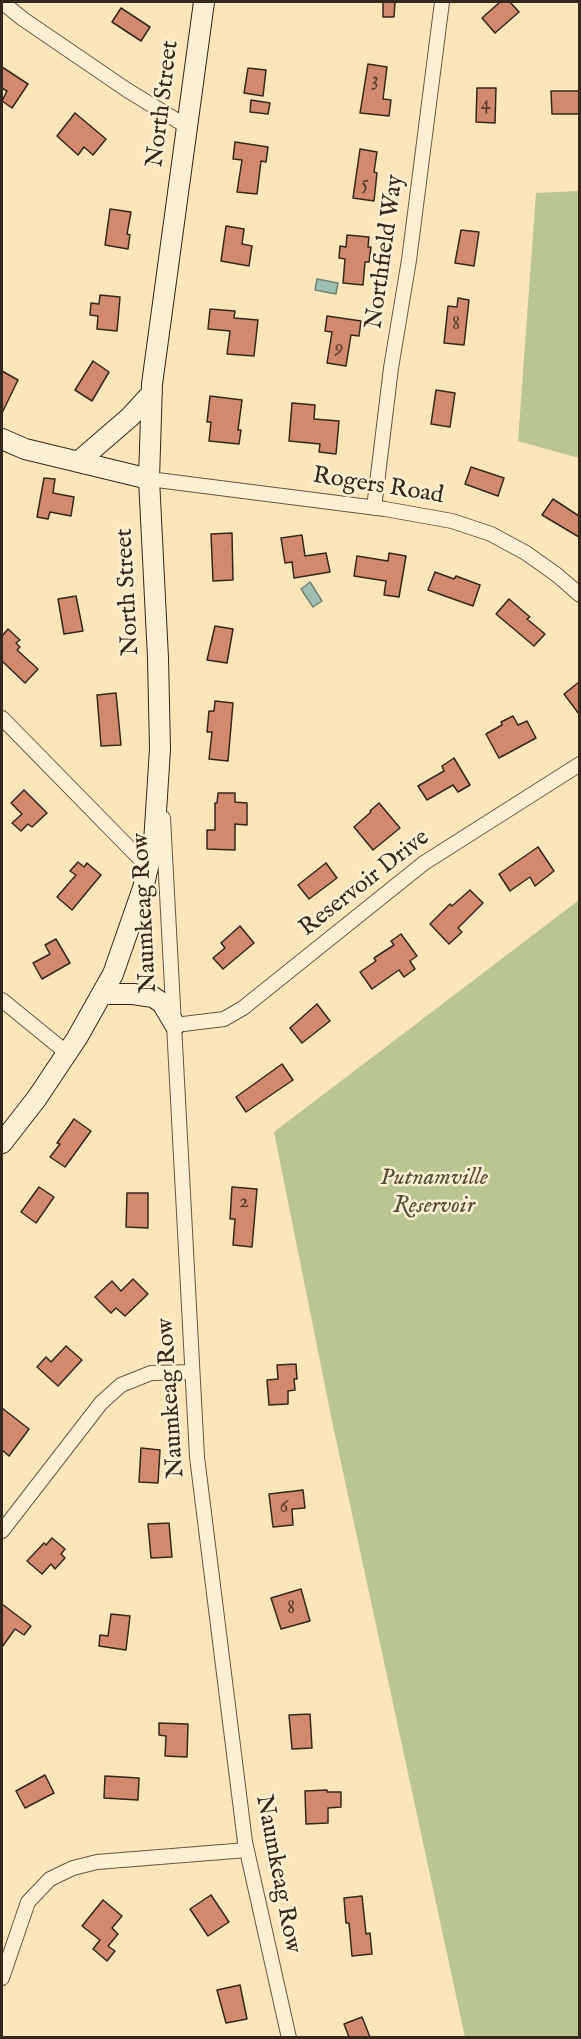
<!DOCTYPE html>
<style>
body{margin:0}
#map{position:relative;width:581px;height:2039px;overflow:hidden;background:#fae6b9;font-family:"IM FELL English",serif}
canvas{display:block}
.frame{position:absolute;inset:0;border:3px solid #32281b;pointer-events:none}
</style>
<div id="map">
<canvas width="581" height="2039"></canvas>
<div class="frame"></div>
</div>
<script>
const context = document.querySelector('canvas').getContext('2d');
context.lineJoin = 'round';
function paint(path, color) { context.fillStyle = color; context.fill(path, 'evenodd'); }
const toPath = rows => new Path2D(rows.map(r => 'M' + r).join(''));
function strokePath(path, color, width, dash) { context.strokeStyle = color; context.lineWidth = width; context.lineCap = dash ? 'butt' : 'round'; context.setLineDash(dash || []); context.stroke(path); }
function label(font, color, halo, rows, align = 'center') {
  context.font = font + ' "IM FELL English",serif'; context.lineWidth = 5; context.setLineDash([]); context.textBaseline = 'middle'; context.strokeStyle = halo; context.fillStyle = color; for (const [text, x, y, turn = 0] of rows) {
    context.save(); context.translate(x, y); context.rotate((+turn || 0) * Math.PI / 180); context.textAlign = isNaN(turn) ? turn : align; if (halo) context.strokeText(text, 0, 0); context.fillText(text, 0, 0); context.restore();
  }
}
paint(toPath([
 [579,191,580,191,579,458,518,441,536,193],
 [579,900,579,2037,465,2037,332,1421,274,1132]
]), '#bac692');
const water = toPath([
 [317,279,338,283,336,294,315,290,317,279],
 [310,582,322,601,313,607,301,589,310,582]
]);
paint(water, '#9ebfb3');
strokePath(water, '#738376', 1.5);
const building = toPath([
 [383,2,395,2,394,17,383,17,383,2],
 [500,2,510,2,519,12,495,33,482,18,500,2],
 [121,8,150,27,141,41,112,22,121,8],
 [368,64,387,67,383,99,391,100,389,116,360,113,368,64],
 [2,67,28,84,12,108,2,101,7,91,2,88,2,67],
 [248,68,266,70,263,96,244,93,248,68],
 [477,88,496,88,495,123,476,122,477,88],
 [551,91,579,91,579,114,552,114,551,91],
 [251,100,270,103,268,114,250,112,251,100],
 [75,113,106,139,93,155,84,147,78,155,57,136,75,113],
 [235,142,268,147,266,162,261,161,257,194,237,192,242,160,233,159,235,142],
 [360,149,377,152,374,172,377,173,374,201,353,198,360,149],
 [110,209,131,212,127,234,130,235,128,249,105,245,110,209],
 [226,226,244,229,242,244,252,246,249,266,221,261,226,226],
 [461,230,479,232,474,266,455,263,461,230],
 [347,235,369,237,368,247,371,247,369,262,365,262,363,285,343,283,345,259,339,258,340,246,346,247,347,235],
 [100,295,120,297,117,331,97,329,98,316,90,315,91,303,99,304,100,295],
 [458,298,469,300,464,345,444,343,448,306,457,307,458,298],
 [210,309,235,311,234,318,258,320,254,356,227,354,230,331,208,329,210,309],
 [327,316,361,321,359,336,351,335,346,366,327,363,332,332,325,331,327,316],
 [93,361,109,372,92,401,75,390,93,361],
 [2,371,18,380,2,413,2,371],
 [436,390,455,393,450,427,431,424,436,390],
 [210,396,242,400,238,430,241,430,239,444,209,441,211,422,207,422,210,396],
 [292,403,315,405,314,419,339,421,336,454,319,452,320,444,289,441,292,403],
 [471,467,504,478,498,496,465,484,471,467],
 [44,478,55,479,53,493,74,497,71,516,50,512,48,519,37,517,44,478],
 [553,499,579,516,579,537,542,515,553,499],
 [232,533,233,580,213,581,211,534,232,533],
 [302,535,305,556,326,553,330,572,294,578,292,562,285,563,281,538,302,535],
 [389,553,406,556,399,597,384,595,386,581,354,576,357,556,388,561,389,553],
 [435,572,454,579,456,576,480,585,473,606,428,590,435,572],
 [76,596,83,631,64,634,58,599,76,596],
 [509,599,530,617,527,619,545,634,534,646,496,614,509,599],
 [215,626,233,629,227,663,207,660,215,626],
 [8,629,20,640,16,643,20,647,17,650,38,669,25,683,2,661,2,636,8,629],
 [579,682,579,714,564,694,579,682],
 [116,693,121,745,101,746,97,695,116,693],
 [215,701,233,703,228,761,209,759,212,732,207,732,209,711,214,711,215,701],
 [513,716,518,725,527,721,536,738,499,758,486,734,502,725,501,722,513,716],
 [454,758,470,785,458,792,453,785,427,800,418,786,444,771,442,766,454,758],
 [24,790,47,813,32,827,28,824,21,831,12,823,22,814,11,803,24,790],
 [218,793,235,793,235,802,247,803,247,825,235,824,235,850,207,849,207,830,215,830,215,803,217,803,218,793],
 [379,803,400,828,373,850,354,827,371,812,370,811,379,803],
 [538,847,554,871,535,886,530,877,510,891,499,874,538,847],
 [78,862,84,867,87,863,101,875,72,910,57,897,76,875,70,871,78,862],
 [326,863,337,878,309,899,298,885,326,863],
 [470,890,483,903,458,928,462,932,449,944,430,924,450,904,452,906,470,890],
 [240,926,254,943,223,969,213,958,225,948,221,943,240,926],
 [401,934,417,956,410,961,415,969,404,977,399,970,372,989,360,972,376,961,374,958,394,945,391,941,401,934],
 [56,939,70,963,42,979,33,963,50,954,45,945,56,939],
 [317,1004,330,1021,302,1043,290,1028,317,1004],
 [282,1064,293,1080,246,1112,236,1097,282,1064],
 [74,1119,91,1131,65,1167,50,1157,60,1144,57,1143,74,1119],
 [39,1187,54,1197,36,1223,21,1212,39,1187],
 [232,1187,257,1189,252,1247,233,1245,235,1219,230,1219,232,1187],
 [127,1193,148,1193,148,1228,126,1227,127,1193],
 [133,1279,148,1294,125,1316,116,1308,111,1313,95,1297,112,1281,121,1291,133,1279],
 [66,1346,82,1360,58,1386,37,1367,46,1357,51,1362,66,1346],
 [296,1364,297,1379,294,1379,295,1390,288,1391,288,1404,269,1405,267,1380,278,1379,277,1365,296,1364],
 [2,1408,29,1429,9,1456,2,1450,2,1408],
 [141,1448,160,1450,158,1483,139,1482,141,1448],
 [303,1490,305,1508,292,1509,293,1525,273,1527,269,1494,303,1490],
 [169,1523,172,1557,151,1558,148,1524,169,1523],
 [52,1538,65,1549,61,1554,65,1558,55,1569,51,1564,42,1574,27,1561,44,1543,46,1545,52,1538],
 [301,1589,310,1621,281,1629,271,1598,301,1589],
 [2,1604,31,1626,24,1635,15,1629,2,1647,2,1604],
 [111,1614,130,1616,126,1650,99,1646,100,1635,108,1636,111,1614],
 [310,1714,312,1748,292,1749,289,1715,310,1714],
 [159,1723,188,1724,187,1757,165,1756,166,1736,159,1735,159,1723],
 [45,1775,54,1793,25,1808,16,1791,45,1775],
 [105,1776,139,1778,138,1800,104,1798,105,1776],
 [327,1790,327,1792,341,1792,341,1807,328,1808,328,1823,306,1824,305,1791,327,1790],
 [211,1895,229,1922,208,1936,190,1909,211,1895],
 [362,1896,366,1934,370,1933,372,1954,352,1956,349,1923,346,1923,344,1898,362,1896],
 [103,1900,122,1916,112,1928,118,1934,108,1946,115,1951,107,1961,93,1949,100,1940,82,1926,103,1900],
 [240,1985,247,2019,226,2023,217,1990,240,1985],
 [362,2017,370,2037,349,2037,344,2024,362,2017]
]);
paint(building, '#d3896e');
strokePath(building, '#32281b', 1.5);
const street = toPath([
 [2,2,23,19,127,90,186,126],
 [149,479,385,509,452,521,491,534,526,553,557,575,580,595],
 [374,508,391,368,409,260,442,2],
 [2,718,148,867],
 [163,818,197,1457,245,1842,289,2038],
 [2,1000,67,1053],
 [175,1025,224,1019,243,1008,424,863,580,764],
 [2,1531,101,1403,121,1385,151,1373,192,1372],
 [2,1978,28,1902,50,1879,73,1868,97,1862,247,1850]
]);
const secondary = toPath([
 [2,439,25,449,149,479],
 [79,461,130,417,152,393],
 [102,994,133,994,153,997,162,1003,175,1025],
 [2,1143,37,1098,77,1038,113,974,143,888,154,843,160,749,158,658,149,479,152,384,204,2]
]);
strokePath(street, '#645842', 16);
strokePath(secondary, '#32281b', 22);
strokePath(street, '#fcefd2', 14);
strokePath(secondary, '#fcefd2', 20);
label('21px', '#5a4030', null, [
 ["3",375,81],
 ["4",486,105],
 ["5",365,185],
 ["8",456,325],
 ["9",339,349],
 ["2",244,1203],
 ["6",284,1508],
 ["8",291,1609]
]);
label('24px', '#32281b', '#fcefd2', [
 ["North Street",164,104,-83],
 ["Northfield Way",386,252,-82],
 ["Rogers Road",378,487,9],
 ["North Street",129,592,-93],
 ["Reservoir Drive",365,884,-38],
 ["Naumkeag Row",146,913,-93],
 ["Naumkeag Row",172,1398,-94],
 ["Naumkeag Row",277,1874,79]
]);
label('italic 24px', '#545039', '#fcefd2', [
 ["Putnamville",434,1179],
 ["Reservoir",434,1207]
]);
</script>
